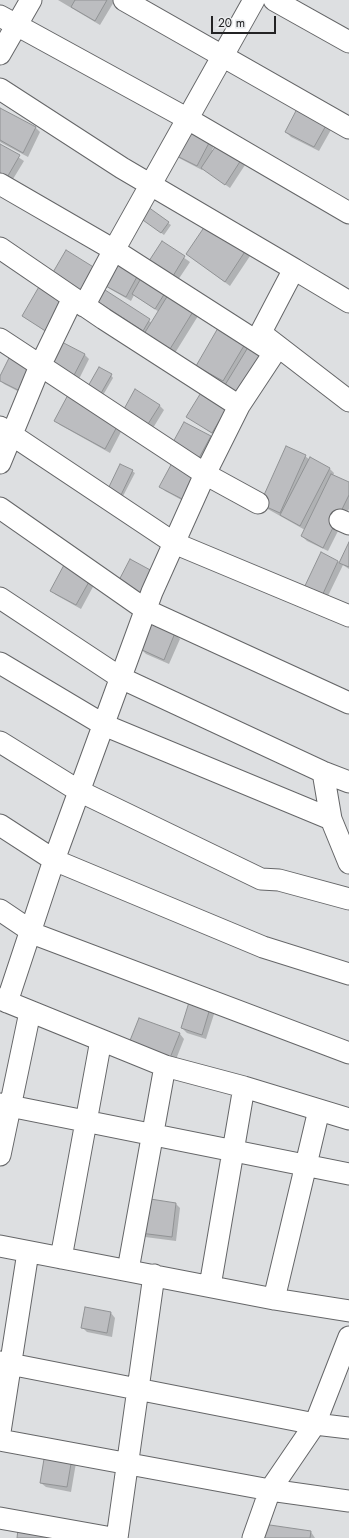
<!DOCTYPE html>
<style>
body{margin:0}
#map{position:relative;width:349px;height:1538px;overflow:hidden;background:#dddfe1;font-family:Jost,sans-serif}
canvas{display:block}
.scale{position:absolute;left:211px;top:16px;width:65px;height:18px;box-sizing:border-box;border:2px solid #232324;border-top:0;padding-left:5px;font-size:12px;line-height:14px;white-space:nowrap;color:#232324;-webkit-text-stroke:3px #eaecee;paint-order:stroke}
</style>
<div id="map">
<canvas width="349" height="1538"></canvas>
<div class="scale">20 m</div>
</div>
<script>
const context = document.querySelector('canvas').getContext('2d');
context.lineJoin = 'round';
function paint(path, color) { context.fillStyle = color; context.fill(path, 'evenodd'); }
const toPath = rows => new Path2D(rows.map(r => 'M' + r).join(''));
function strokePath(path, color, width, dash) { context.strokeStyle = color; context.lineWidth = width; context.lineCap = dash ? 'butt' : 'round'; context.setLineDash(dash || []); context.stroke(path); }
paint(toPath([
 [58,0,115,0,100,25],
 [0,109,36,128,40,132,28,157,0,142],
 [327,123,332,128,319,151,291,137,286,132],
 [187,127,215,144,212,150,240,161,245,165,230,188,203,169,202,170,179,158,174,153],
 [0,145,24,161,10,184,0,179],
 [148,209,171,225,164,235,144,220],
 [162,242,190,262,178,280,155,266],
 [246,251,250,256,230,286,187,254],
 [145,275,198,316,175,353,96,299,102,289,152,323,159,312,134,295,131,301,110,289,105,285],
 [40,287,52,336,23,316],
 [244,345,249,349,226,384,197,365],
 [84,354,89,359,76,385,50,371],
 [33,369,27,396,4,384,0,380,0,378],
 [111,375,113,378,102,397,90,390],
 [159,405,164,410,153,428,129,413],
 [227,407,217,437,188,417],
 [55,420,124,426,110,453,60,425],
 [210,436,215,441,204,462,178,448],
 [305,456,310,460,329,468,334,473,333,476,349,483,349,509,328,551,307,541,302,536,305,530,266,508],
 [132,471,135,473,122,498,110,493],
 [196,476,189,504,165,491,161,487],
 [349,544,349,569,343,565,325,602,309,594,338,561,340,564],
 [89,580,94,585,81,609,56,595,51,591],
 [175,634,180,639,169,664,146,654,141,649],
 [210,1006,215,1011,206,1039,187,1033,182,1028],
 [140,1019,180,1034,184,1039,175,1062],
 [176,1204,180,1208,176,1241,145,1237,141,1233],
 [111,1313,115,1318,112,1337,87,1332,82,1327],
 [46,1454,76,1463,71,1492,46,1487,41,1483],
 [311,1532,315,1538,262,1538]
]), '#0003');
const building = toPath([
 [75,0,107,0,95,21,71,7,75,0],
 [298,107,328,122,314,147,285,132,298,107],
 [0,108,36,127,23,153,0,140,0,108],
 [187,126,211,139,197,166,173,154,187,126],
 [0,144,20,155,5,181,0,178,0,144],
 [217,144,241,160,225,185,201,168,217,144],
 [148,207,169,222,161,233,140,218,148,207],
 [207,223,246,250,225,282,186,254,207,223],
 [162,241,185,256,173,276,149,261,162,241],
 [66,250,95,268,81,292,52,274,66,250],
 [117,261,139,273,126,297,104,285,117,261],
 [144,273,168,288,155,309,132,294,144,273],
 [40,285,66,301,47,332,22,316,40,285],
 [102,288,150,319,143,331,94,299,102,288],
 [168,295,194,310,170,349,144,334,168,295],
 [218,328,245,344,223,381,196,366,218,328],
 [58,340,85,354,71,381,44,366,58,340],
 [250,344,267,355,241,395,225,385,250,344],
 [10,356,33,368,22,392,0,381,0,376,10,356],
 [99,367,112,374,100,395,87,388,99,367],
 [135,389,160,405,148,424,124,409,135,389],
 [202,391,228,406,212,433,186,417,202,391],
 [69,393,120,421,105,449,54,421,69,393],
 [184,422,211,436,199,458,172,444,184,422],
 [286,446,306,455,280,513,260,504,286,446],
 [310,457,330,468,300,526,280,515,310,457],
 [172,463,196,475,184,500,159,487,172,463],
 [120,464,133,470,120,497,107,491,120,464],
 [331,474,349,482,349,495,323,548,301,536,331,474],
 [349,542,349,567,339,563,349,542],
 [321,552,338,561,321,598,303,590,321,552],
 [130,559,154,572,142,596,117,584,130,559],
 [64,565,90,580,76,605,50,591,64,565],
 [151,623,175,633,164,660,140,649,151,623],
 [190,999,211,1005,202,1035,181,1028,190,999],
 [139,1018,180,1033,170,1058,129,1043,139,1018],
 [144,1198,176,1203,172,1237,140,1233,144,1198],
 [85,1307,111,1312,107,1333,81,1328,85,1307],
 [45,1453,72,1458,67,1487,40,1483,45,1453],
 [263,1524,311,1531,310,1538,261,1538,263,1524],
 [18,1529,48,1533,47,1538,17,1538,18,1529]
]);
paint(building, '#bcbdc0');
strokePath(building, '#909294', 1);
const minor = toPath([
 [124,0,349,128],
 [254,0,114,250,270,350],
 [274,0,349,42],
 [0,16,188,119,349,213],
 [0,54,31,0],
 [0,89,122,168,294,269,261,332,274,353,239,406,205,474,152,592,54,860,263,947,349,974],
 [0,184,114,250,84,306],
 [0,248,104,319,239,406],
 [294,269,349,302],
 [266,337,349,401],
 [0,339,205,474,258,503],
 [0,427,174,543,349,616],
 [0,463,40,366,73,298],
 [0,508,146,610,349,703],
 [340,520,349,524],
 [0,598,121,678,323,772,349,782],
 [0,663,104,725,331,819,349,863],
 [0,742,79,791,261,879,279,880,349,899],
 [323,772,331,819],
 [0,825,54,860,7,1002],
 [0,910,37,935,349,1053],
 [0,999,165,1066,244,1087,349,1119],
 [0,1104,349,1174],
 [0,1155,30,1012],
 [0,1246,274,1299,349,1311],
 [61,1258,101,1040],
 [128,1270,165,1066],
 [210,1286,244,1087],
 [274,1299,319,1110],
 [0,1362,315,1424,349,1428],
 [0,1432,28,1252],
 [0,1440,270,1490,349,1501],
 [0,1518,112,1538],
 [117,1538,154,1275],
 [253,1538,270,1490,315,1424,349,1337]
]);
strokePath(minor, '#656668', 23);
strokePath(minor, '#fff', 21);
</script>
